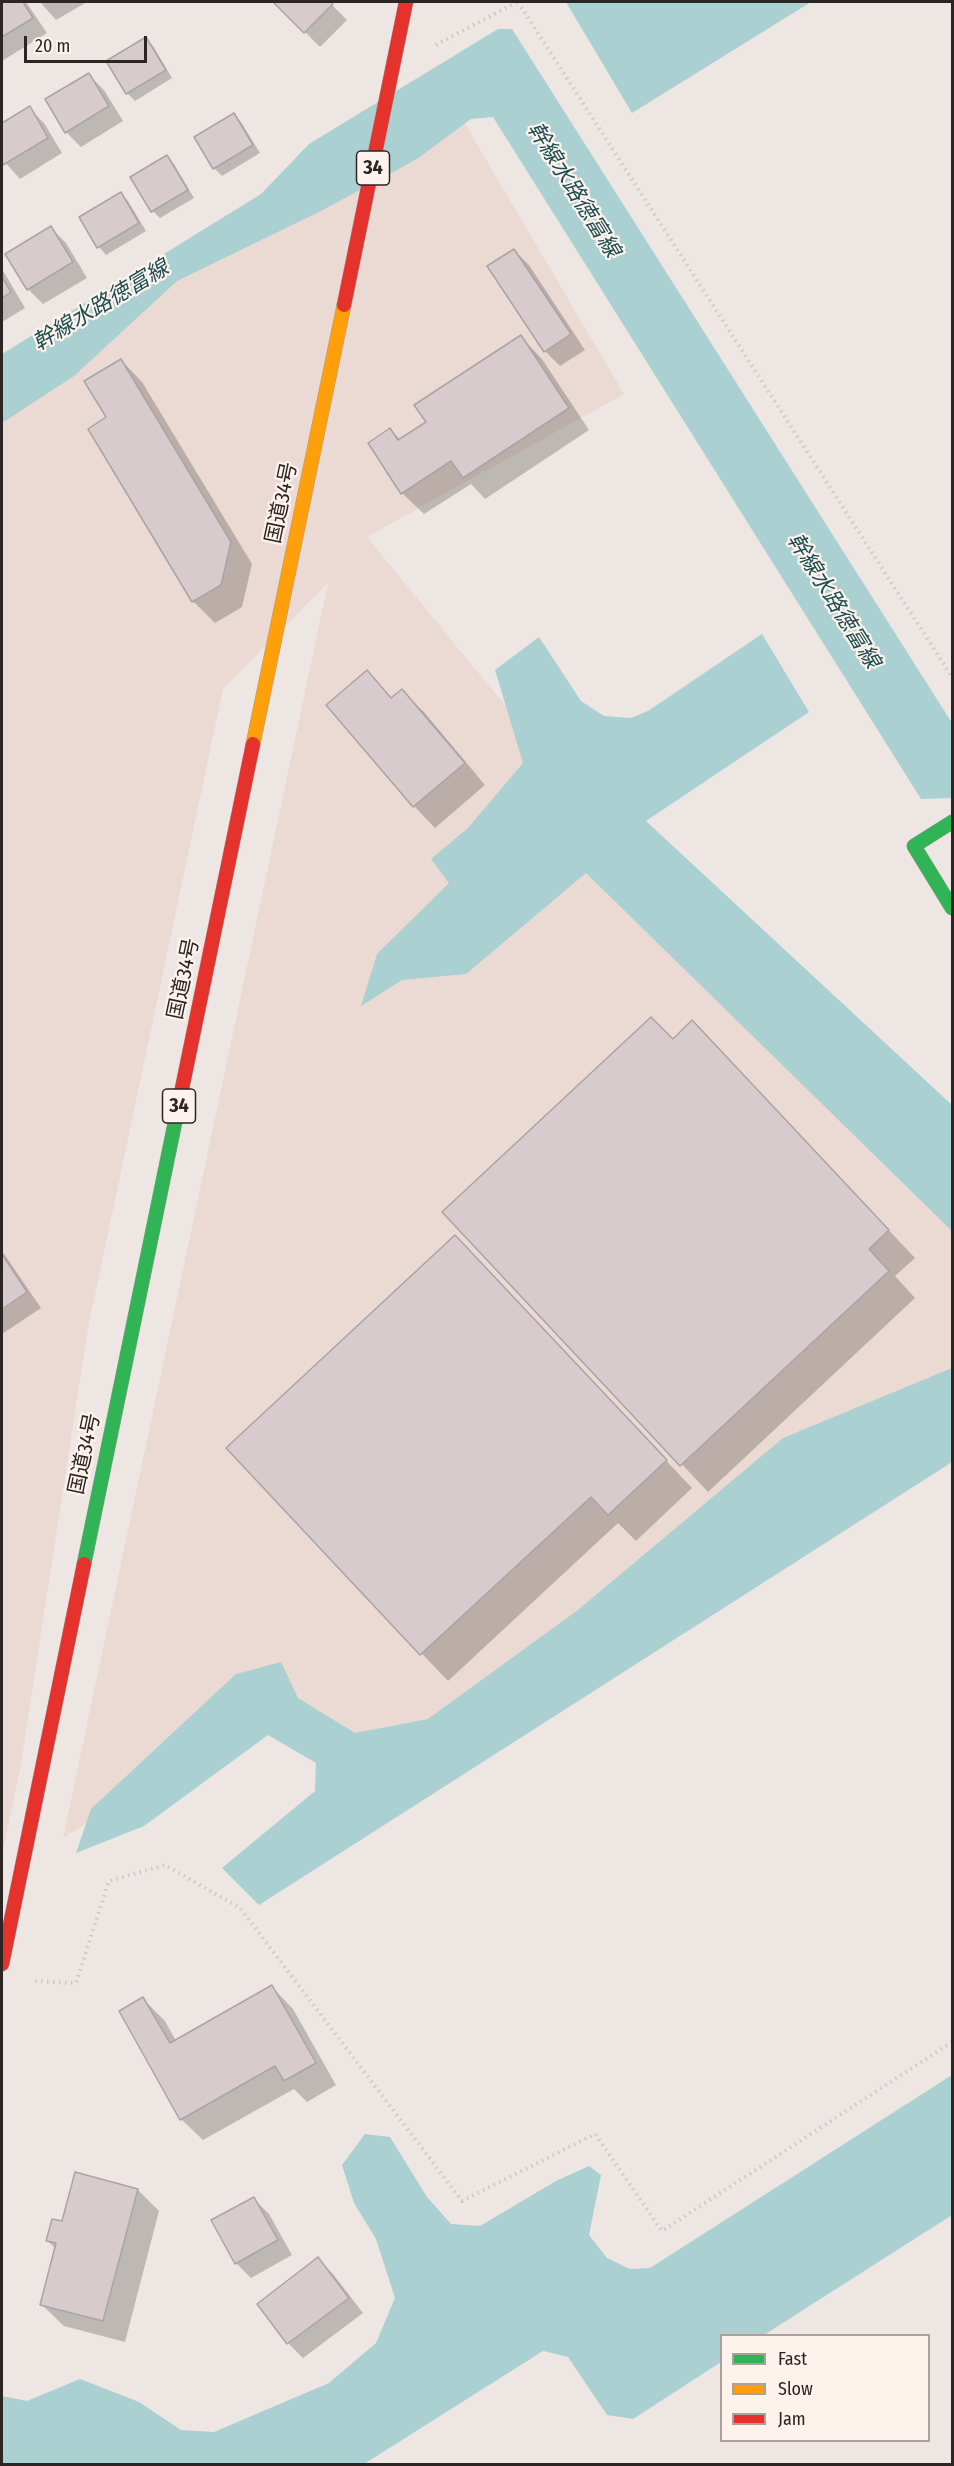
<!DOCTYPE html>
<meta charset="utf-8">
<style>
body{margin:0}
#map{position:relative;width:954px;height:2466px;overflow:hidden;background:#eee6e3;font-family:"Fira Sans Condensed",sans-serif}
canvas{display:block}
.frame{position:absolute;inset:0;border:3px solid #2b2523;pointer-events:none}
.legend{position:absolute;left:720px;top:2334px;width:210px;height:108px;box-sizing:border-box;background:#fef2ed;border:2px solid #aaa09c;margin:0;padding:8px 10px;list-style:none;font-size:18px;color:#2b2523}
.legend li{display:flex;align-items:center;gap:12px;height:30px}
.legend b{width:30px;border:2px solid #aaa09c}
.scale{position:absolute;left:24px;top:36px;width:123px;height:27px;box-sizing:border-box;border:3px solid #2b2523;border-top:0;padding-left:8px;font-size:18px;line-height:21px;white-space:nowrap;color:#2b2523;-webkit-text-stroke:4px #fef2ed;paint-order:stroke}
</style>
<div id="map">
<canvas width="954" height="2466"></canvas>
<div class="frame"></div>
<ul class="legend">
<li><b style="height:8px;background:#30b455"></b>Fast</li>
<li><b style="height:8px;background:#ff9f0a"></b>Slow</li>
<li><b style="height:8px;background:#e5322d"></b>Jam</li>
</ul>
<div class="scale">20 m</div>
</div>
<script>
const context = document.querySelector('canvas').getContext('2d');
context.lineJoin = 'round';
function paint(path, color) { context.fillStyle = color; context.fill(path, 'evenodd'); }
const toPath = rows => new Path2D(rows.map(r => 'M' + r).join(''));
function strokePath(path, color, width, dash) { context.strokeStyle = color; context.lineWidth = width; context.lineCap = dash ? 'butt' : 'round'; context.setLineDash(dash || []); context.stroke(path); }
function label(font, color, halo, rows, align = 'center') {
  context.font = font + ' "Fira Sans Condensed","Noto Sans JP",sans-serif'; context.lineWidth = 4.5; context.setLineDash([]); context.textBaseline = 'middle'; context.strokeStyle = halo; context.fillStyle = color; for (const [text, x, y, turn = 0] of rows) {
    context.save(); context.translate(x, y); context.rotate((+turn || 0) * Math.PI / 180); context.textAlign = isNaN(turn) ? turn : align; if (halo) context.strokeText(text, 0, 0); context.fillText(text, 0, 0); context.restore();
  }
}
paint(toPath([
 [458,112,624,394,367,537,585,803,952,1127,952,1462,414,1806,268,1706,63,1838,328,583,223,689,88,1328,21,1764,2,1856,2,386]
]), '#eadad3');
paint(toPath([
 [566,2,811,2,632,113],
 [498,29,512,29,952,723,952,798,921,799,493,117,471,119,417,159,321,211,177,281,74,376,2,423,2,354,261,194,309,144],
 [762,634,809,712,646,821,952,1105,952,1231,586,873,466,974,402,980,361,1006,377,954,449,883,431,859,468,828,523,763,495,670,539,637,581,701,604,716,631,718,648,711],
 [952,1368,952,1462,259,1905,222,1868,315,1791,316,1763,268,1735,144,1826,76,1853,91,1809,236,1674,281,1662,298,1698,355,1733,428,1719,578,1610,783,1438],
 [952,2075,952,2215,764,2335,722,2336,721,2362,633,2419,607,2415,568,2357,543,2351,364,2464,2,2464,2,2396,27,2401,80,2379,139,2402,181,2430,214,2432,329,2383,376,2343,395,2298,376,2239,354,2203,342,2165,365,2134,390,2137,427,2197,451,2224,480,2226,556,2181,589,2166,601,2175,589,2235,607,2258,630,2269,650,2268]
]), '#aad0d1');
paint(toPath([
 [2,2,26,2,47,33,2,61],
 [40,2,87,2,56,20],
 [275,2,329,2,347,20,320,47],
 [145,39,153,46,172,78,135,101,127,93,108,61],
 [89,75,104,90,123,121,81,147,66,132],
 [29,108,44,123,62,153,20,179,2,159,2,125],
 [234,115,241,122,260,153,222,176,214,168],
 [166,157,174,164,194,198,160,218,153,211],
 [121,194,128,201,146,231,106,255,99,247,81,218],
 [51,228,66,243,87,278,43,304,28,289],
 [514,250,529,265,585,350,560,366,545,351],
 [2,269,25,308,2,322],
 [521,337,542,359,589,430,485,499,471,484,424,514,402,493,390,430,401,440,428,422],
 [121,360,142,382,252,564,242,607,215,623,193,601,90,429,108,418],
 [367,672,393,699,402,691,424,712,485,785,435,828,414,806],
 [692,1022,915,1258,895,1276,915,1298,708,1492,444,1212,673,1041],
 [455,1237,692,1488,636,1541,618,1523,448,1681,228,1449],
 [2,1251,41,1308,2,1334],
 [272,1987,293,2009,336,2085,307,2102,294,2089,203,2140,181,2119,143,1999,165,2021,176,2041],
 [138,2190,159,2211,125,2342,64,2326,42,2305,56,2249,48,2241,63,2223],
 [254,2199,269,2214,292,2255,251,2278,236,2263],
 [318,2259,333,2274,363,2313,303,2358,288,2343,259,2304]
]), '#0003');
const building = toPath([
 [2,2,23,2,33,18,2,37,2,2],
 [273,2,331,2,333,4,304,33,273,2],
 [146,37,166,70,126,94,106,61,146,37],
 [89,73,109,106,65,133,45,99,89,73],
 [30,106,48,138,3,165,2,162,2,123,30,106],
 [234,113,253,145,213,169,194,137,234,113],
 [167,155,188,190,151,212,130,177,167,155],
 [121,192,139,223,97,248,79,217,121,192],
 [51,226,73,262,27,290,5,254,51,226],
 [514,249,571,334,544,352,487,266,514,249],
 [2,277,11,292,2,298,2,277],
 [521,335,569,408,463,478,451,461,401,494,368,443,390,428,398,440,426,422,414,405,521,335],
 [121,359,231,542,221,585,192,602,88,429,106,417,84,381,121,359],
 [367,670,391,698,402,689,465,763,413,807,326,705,367,670],
 [651,1017,673,1039,692,1020,889,1230,869,1249,889,1271,680,1466,442,1212,651,1017],
 [455,1235,667,1460,608,1515,591,1497,420,1655,226,1448,455,1235],
 [2,1254,27,1292,2,1309,2,1254],
 [272,1985,316,2063,284,2081,275,2066,180,2120,119,2011,143,1997,170,2043,272,1985],
 [75,2172,138,2189,103,2321,40,2305,56,2243,46,2241,52,2219,62,2221,75,2172],
 [254,2197,278,2240,235,2264,211,2220,254,2197],
 [318,2257,349,2298,287,2344,257,2304,318,2257]
]);
paint(building, '#d7cbce');
strokePath(building, '#aaa4a4', 1.5);
const fast = toPath([
 [952,822,914,846,952,908],
 [84,1564,179,1103]
]);
const slow = toPath([
 [253,744,344,305]
]);
const jam = toPath([
 [344,305,406,2],
 [179,1103,253,744],
 [2,1964,84,1564]
]);
strokePath(fast, '#a49e9c', 15);
strokePath(slow, '#a49e9c', 15);
strokePath(jam, '#a49e9c', 15);
strokePath(toPath([
 [518,2,952,677],
 [436,45,517,2],
 [35,1981,76,1983,109,1881,165,1865,240,1908,462,2201,595,2134,662,2231,952,2042]
]), '#cac8c6', 4, [1.5, 4.5]);
strokePath(fast, '#30b455', 14);
strokePath(slow, '#ff9f0a', 14);
strokePath(jam, '#e5322d', 14);
for (const [x, y, w] of [
 [373,168,33],
 [179,1106,33]
]) { const box = new Path2D(); box.roundRect(x - w / 2, y - 17, w, 34, 4.5); context.fillStyle = '#fef2ed'; context.fill(box); strokePath(box, '#2b2523', 1.5); }
label('bold 20px', '#2b2523', null, [
 ["34",373,168],
 ["34",179,1106]
]);
label('21px', '#2b2523', '#fef2ed', [
 ["国道34号",282,503,-78],
 ["国道34号",184,979,-78],
 ["国道34号",85,1454,-78]
]);
label('italic 22px', '#1b4e51', '#fef2ed', [
 ["幹線水路徳富線",573,190,58],
 ["幹線水路徳富線",101,306,-31],
 ["幹線水路徳富線",833,601,58]
]);
</script>
